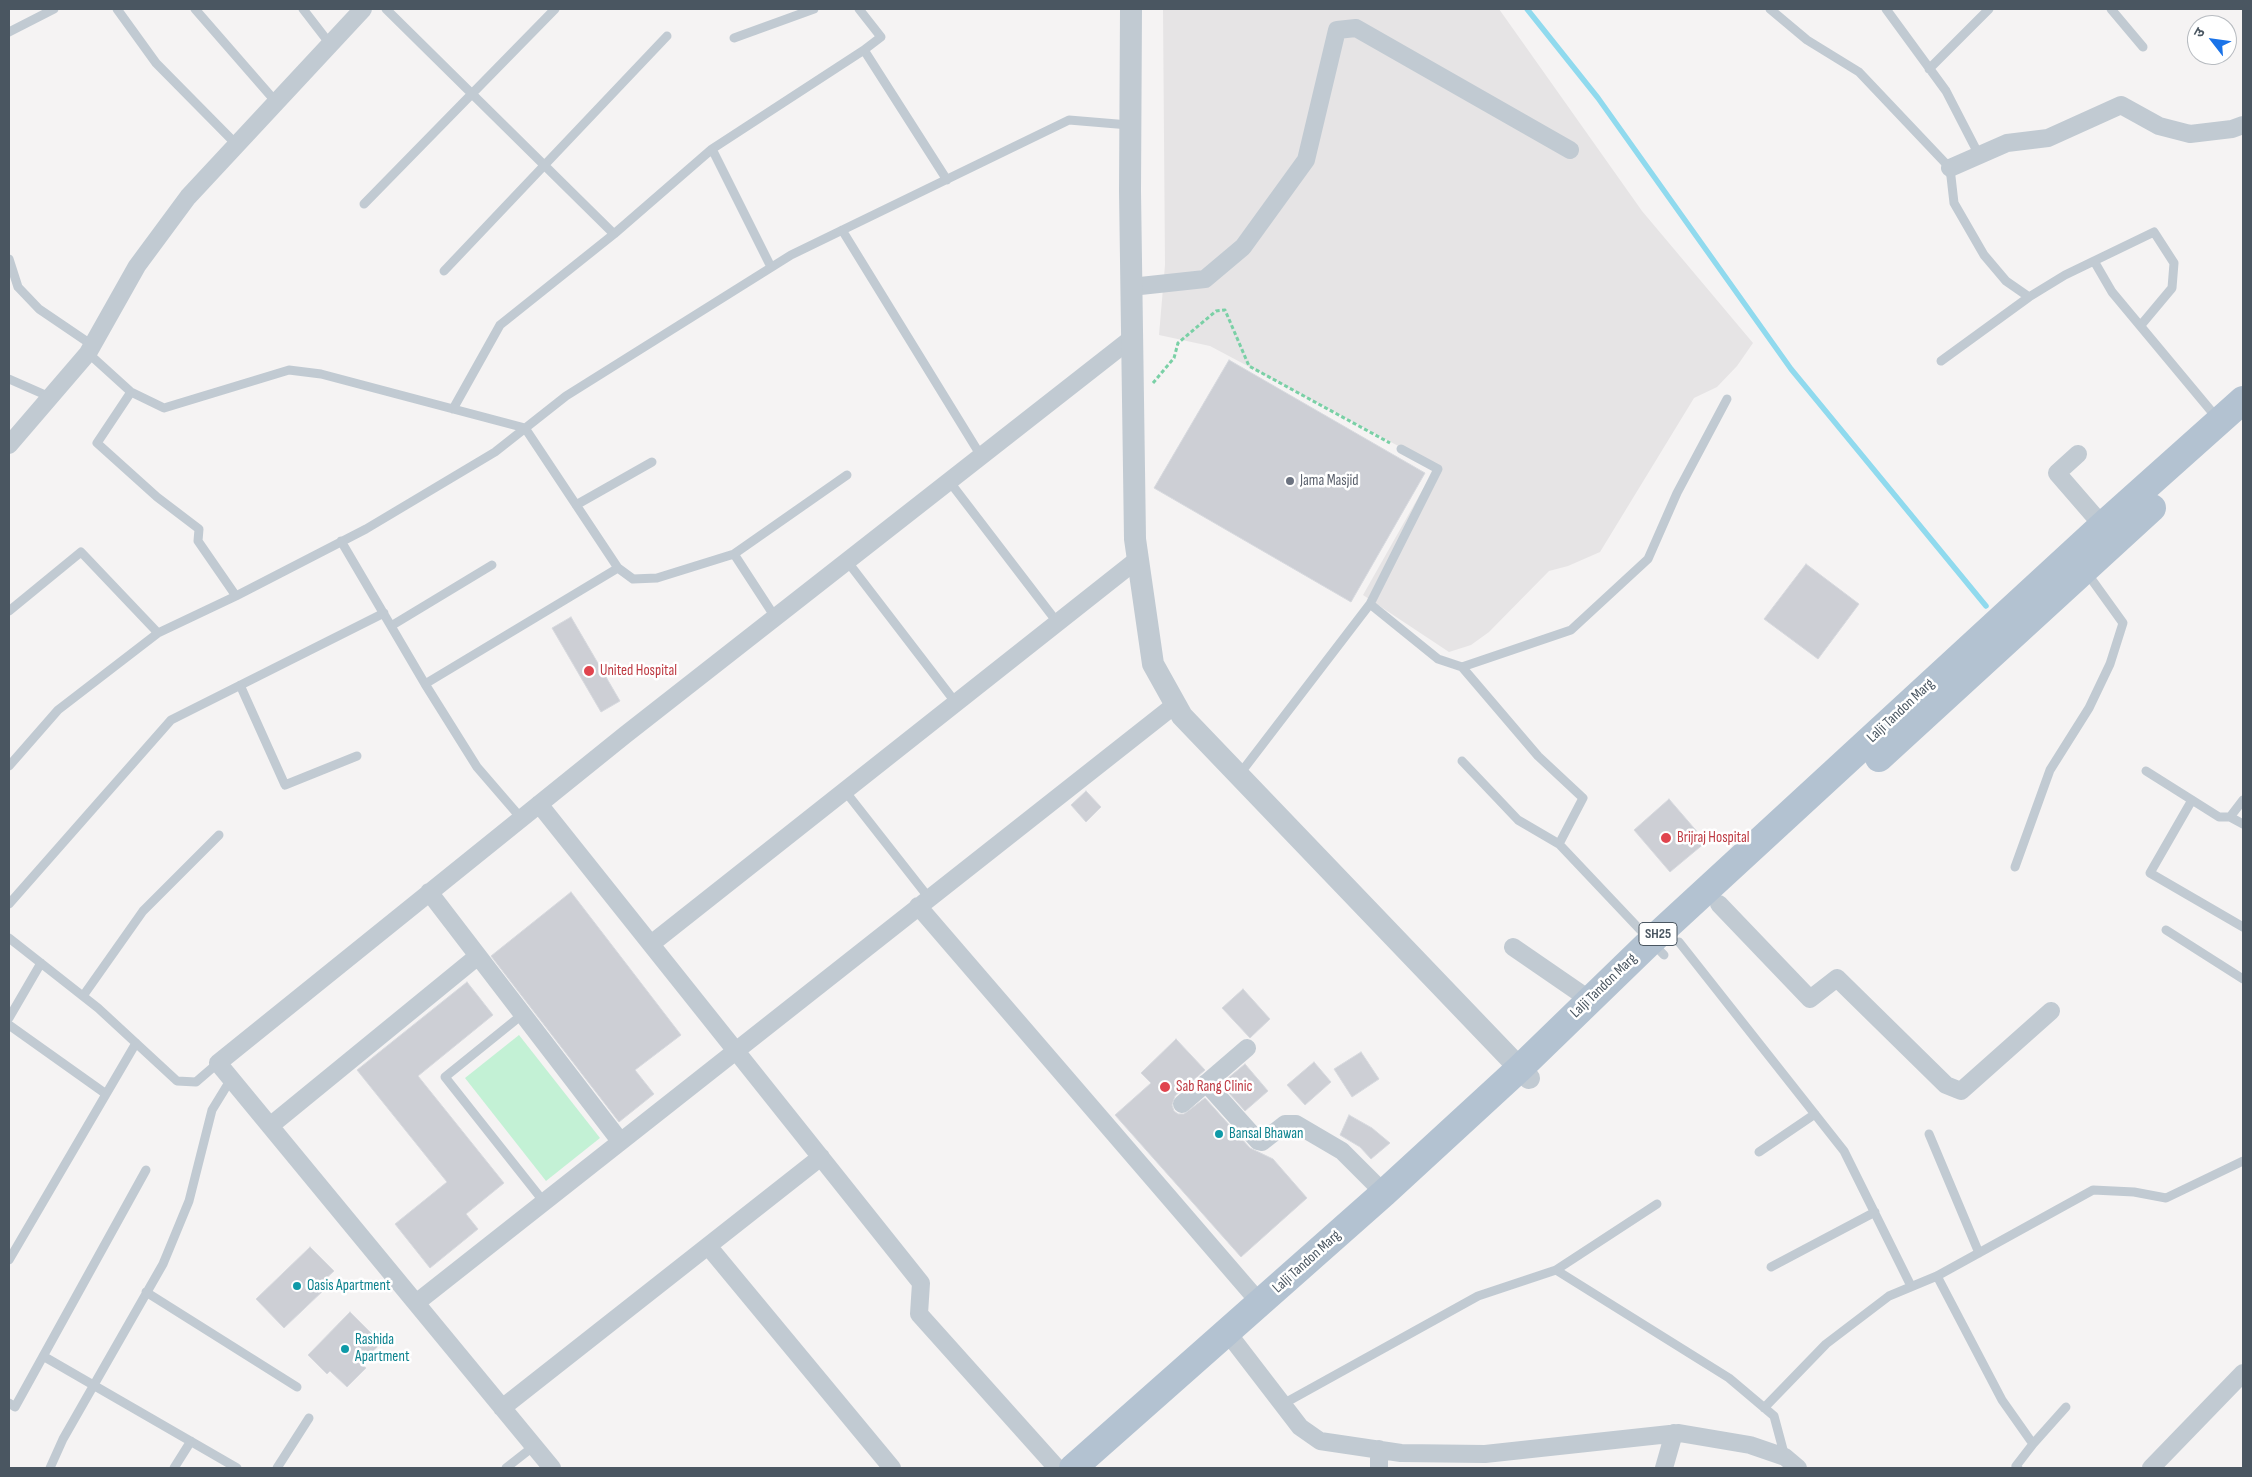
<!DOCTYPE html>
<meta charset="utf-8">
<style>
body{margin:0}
#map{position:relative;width:2252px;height:1477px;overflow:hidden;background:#f5f3f3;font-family:"Sofia Sans Condensed","Noto Sans Devanagari",sans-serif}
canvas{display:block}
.frame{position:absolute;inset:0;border:10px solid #4a5661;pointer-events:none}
.north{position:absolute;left:2187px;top:15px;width:50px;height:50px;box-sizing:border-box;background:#fff;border:1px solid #b7bbc0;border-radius:50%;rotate:300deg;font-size:14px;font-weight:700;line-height:20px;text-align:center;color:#4a5661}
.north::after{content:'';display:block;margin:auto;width:18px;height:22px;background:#1a73e8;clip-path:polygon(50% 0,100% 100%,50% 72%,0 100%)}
</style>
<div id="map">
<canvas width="2252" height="1477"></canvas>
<div class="frame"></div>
<div class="north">उ</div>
</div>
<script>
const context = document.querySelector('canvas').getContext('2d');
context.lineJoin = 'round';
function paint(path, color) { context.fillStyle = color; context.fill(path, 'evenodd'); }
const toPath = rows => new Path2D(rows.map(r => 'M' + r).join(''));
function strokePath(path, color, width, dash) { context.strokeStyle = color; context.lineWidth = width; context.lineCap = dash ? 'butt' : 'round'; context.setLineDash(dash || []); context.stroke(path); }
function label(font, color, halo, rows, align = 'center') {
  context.font = font + ' "Sofia Sans Condensed",sans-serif'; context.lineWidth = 5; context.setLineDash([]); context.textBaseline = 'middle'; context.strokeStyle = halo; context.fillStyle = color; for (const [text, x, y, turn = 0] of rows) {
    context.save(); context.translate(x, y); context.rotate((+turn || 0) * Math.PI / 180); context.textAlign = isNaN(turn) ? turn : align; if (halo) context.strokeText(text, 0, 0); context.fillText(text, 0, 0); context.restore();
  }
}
paint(toPath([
 [1163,9,1499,9,1642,211,1753,343,1737,366,1717,387,1694,398,1600,552,1568,566,1549,571,1489,632,1471,645,1449,652,1363,595,1436,466,1210,346,1159,335,1165,265]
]), '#e6e4e5');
paint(toPath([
 [519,1035,600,1138,546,1181,465,1078]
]), '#c3f1d5');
strokePath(toPath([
 [1527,9,1598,98,1791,369,1986,606]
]), '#90daee', 5.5);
const building = toPath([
 [1229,360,1425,473,1351,602,1154,488,1229,360],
 [1806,564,1859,604,1818,659,1764,619,1806,564],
 [571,617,620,701,601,712,552,628,571,617],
 [1086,791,1101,807,1086,822,1071,805,1086,791],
 [1669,799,1706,842,1670,872,1634,830,1669,799],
 [571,892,681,1035,635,1070,654,1094,619,1122,491,956,571,892],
 [467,982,493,1015,418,1076,504,1183,466,1214,478,1229,430,1268,395,1224,447,1182,357,1070,467,982],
 [1243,989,1270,1019,1250,1038,1222,1008,1243,989],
 [1176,1039,1205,1070,1175,1096,1172,1105,1174,1111,1178,1114,1184,1114,1205,1098,1250,1148,1273,1159,1307,1198,1241,1257,1115,1115,1151,1083,1141,1073,1176,1039],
 [1361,1052,1379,1079,1352,1097,1334,1069,1361,1052],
 [1314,1062,1331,1082,1305,1105,1287,1085,1314,1062],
 [1245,1064,1268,1091,1245,1111,1221,1084,1245,1064],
 [1349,1115,1372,1128,1390,1143,1371,1159,1360,1147,1340,1135,1349,1115],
 [310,1247,334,1271,321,1283,326,1288,284,1328,256,1299,310,1247],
 [350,1312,381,1343,361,1364,366,1368,347,1387,330,1371,327,1374,308,1355,350,1312]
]);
paint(building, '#cdcfd5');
strokePath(building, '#d7d9de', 1);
strokePath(toPath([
 [1153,383,1174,358,1178,343,1216,311,1225,310,1249,366,1390,443]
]), '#7ad0a6', 3, [4, 2.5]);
strokePath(toPath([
 [117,9,156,63,236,144],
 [195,9,276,102],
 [303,9,330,44],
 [386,9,614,234],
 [859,9,881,37,864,50],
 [1770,9,1807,40,1859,72,1950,168,1954,203,1984,255,2006,281,2029,297,2065,275,2154,232,2174,263,2172,288,2141,325],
 [1886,9,1946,91,1979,155],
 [2111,9,2143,47],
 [9,32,54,9],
 [734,38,814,9],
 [1929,69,1989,9],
 [712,149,771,267],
 [364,204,555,9],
 [842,230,981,456],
 [9,259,18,287,39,309,92,345],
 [2094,261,2112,292,2217,418],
 [444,271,667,36],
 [88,353,131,392,164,408,289,370,321,374,525,428,618,568,633,579,657,578,734,554,775,617],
 [1941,361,2029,297],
 [9,379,50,397],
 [131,392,97,443,157,497,199,529,198,541,236,596],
 [453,409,500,325,614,234,712,149,864,50,947,180],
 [949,481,1057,622],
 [576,505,652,462],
 [341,541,425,684,477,767,521,818],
 [734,554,847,475],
 [847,561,956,703],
 [1370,604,1438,469,1401,449],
 [9,611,81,552,158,633],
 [391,626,492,565],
 [1462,667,1538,756,1583,798,1559,844],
 [425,684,618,568],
 [240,685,285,785,357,756],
 [1462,761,1518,820,1559,844,1664,955],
 [9,766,58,710,158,633,236,596,366,529,495,452,566,396,791,255,1069,120,1129,125],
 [2146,771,2219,817,2230,817],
 [1239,775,1370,604,1438,659,1462,667,1571,630,1648,559,1677,493,1727,399],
 [845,791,929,898],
 [2192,800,2150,873,2243,927],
 [2243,800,2230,817,2243,824],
 [2015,867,2050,770,2089,708,2110,664,2123,623,2087,573],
 [9,904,171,720,384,613],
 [2166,930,2243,979],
 [9,938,98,1008,177,1081,196,1082,218,1063],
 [1679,942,1844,1151,1911,1286],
 [83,996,143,911,219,835],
 [523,1014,445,1077,544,1202],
 [9,1018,41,963],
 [9,1025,106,1094],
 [1929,1134,1979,1253],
 [1759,1152,1815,1114],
 [9,1260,136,1043],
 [1771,1267,1875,1212],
 [1556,1270,1657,1204],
 [1937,1276,2002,1400,2033,1444,2016,1466,2018,1468],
 [146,1292,297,1387],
 [43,1356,237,1468],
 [9,1403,15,1407,146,1170],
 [1283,1404,1478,1296,1556,1270,1729,1378,1774,1416,1785,1457],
 [1764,1408,1826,1344,1889,1296,1937,1276,2093,1190,2134,1192,2166,1198,2243,1161],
 [2033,1444,2066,1407],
 [50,1468,63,1439,163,1264,189,1201,212,1110,231,1079],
 [174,1468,191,1441],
 [277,1468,309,1418],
 [506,1468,534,1446]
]), '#c1cad2', 9);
strokePath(toPath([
 [1950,168,2007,143,2048,138,2121,105,2159,126,2190,134,2232,129,2243,125],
 [1131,287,1205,279,1243,247,1306,160,1337,30,1356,28,1570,150],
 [9,445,88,353,137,266,188,197,363,9],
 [2078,454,2057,473,2109,533],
 [539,804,921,1283,919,1314,1057,1468],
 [429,892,620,1141],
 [1719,904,1810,999,1837,978,1946,1085,1961,1091,2051,1011],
 [918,906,1260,1303],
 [651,944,1138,559],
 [1513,947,1590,1000],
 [1206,1083,1258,1141,1262,1142,1285,1124,1296,1124,1342,1151,1384,1193],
 [1182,1104,1247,1048],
 [270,1126,478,956],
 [708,1246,892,1468],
 [416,1303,1176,704],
 [1227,1332,1300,1427,1320,1441,1401,1453,1485,1454,1679,1433,1750,1445,1785,1457,1798,1468],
 [502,1408,821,1157],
 [552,1468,218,1063,625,735,1132,338],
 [1379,1468,1379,1449],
 [1664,1468,1674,1433],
 [2151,1468,2243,1373]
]), '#c1cad2', 18);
strokePath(toPath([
 [1131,9,1130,191,1135,539,1153,664,1182,716,1529,1078]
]), '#c1cad2', 22);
strokePath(toPath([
 [1879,758,2152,508],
 [1073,1468,1384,1193,1520,1068,1651,941,2103,525,2243,400]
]), '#b3c2d1', 28);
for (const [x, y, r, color] of [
 [1290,481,5,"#6b7280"],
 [589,671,6,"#e0444e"],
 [1666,838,6,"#e0444e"],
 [1165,1087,6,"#e0444e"],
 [1219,1134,5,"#0f9aa8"],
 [297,1286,5,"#0f9aa8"],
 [345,1349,5,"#0f9aa8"]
]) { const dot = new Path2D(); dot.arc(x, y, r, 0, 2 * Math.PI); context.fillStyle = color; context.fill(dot); strokePath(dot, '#fff', 2); }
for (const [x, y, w] of [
 [1658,934,38]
]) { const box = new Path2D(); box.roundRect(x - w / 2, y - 11.5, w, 23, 4); context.fillStyle = '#fff'; context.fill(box); strokePath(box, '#4a5661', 1); }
label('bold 14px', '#4a5661', null, [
 ["SH25",1658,934]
]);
label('15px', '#5b616d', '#fff', [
 ["Jama Masjid",1300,481]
], 'left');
label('15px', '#be3a42', '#fff', [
 ["United Hospital",600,671],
 ["Brijraj Hospital",1677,838],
 ["Sab Rang Clinic",1176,1087]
], 'left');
label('15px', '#4a5661', '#fff', [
 ["Lalji Tandon Marg",1901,711,-43],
 ["Lalji Tandon Marg",1604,986,-44],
 ["Lalji Tandon Marg",1307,1262,-42]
]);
label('15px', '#0d838f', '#fff', [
 ["Bansal Bhawan",1229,1134],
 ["Oasis Apartment",307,1286],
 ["Rashida",355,1340],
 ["Apartment",355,1357]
], 'left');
</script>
